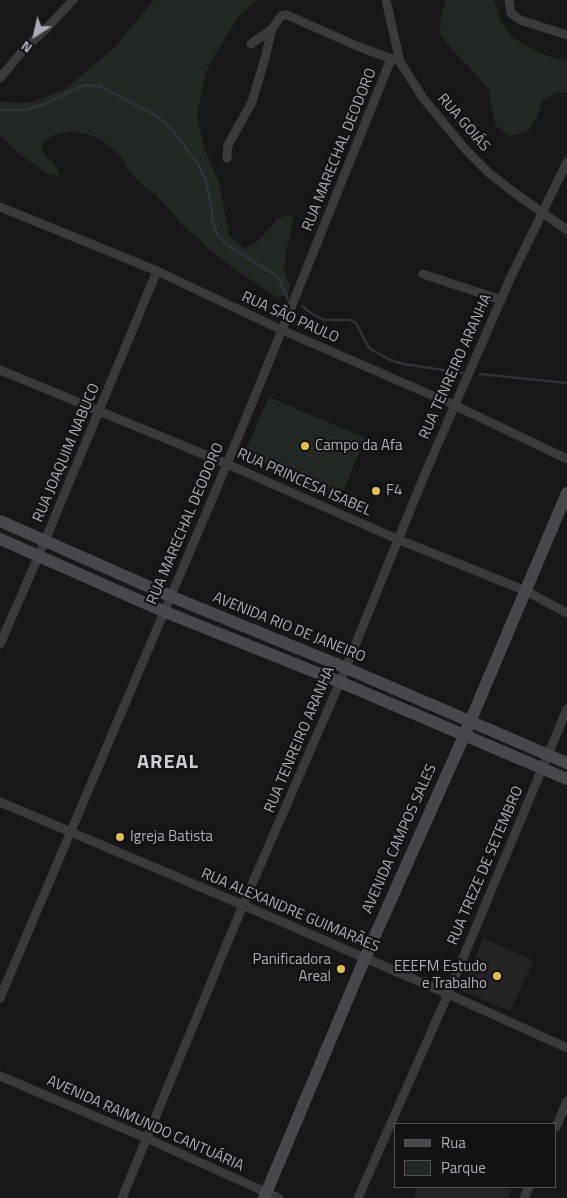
<!DOCTYPE html>
<meta charset="utf-8">
<style>
body{margin:0}
#map{position:relative;width:567px;height:1198px;overflow:hidden;background:#181719;font-family:"Titillium Web",sans-serif}
canvas{display:block}
.legend{position:absolute;left:394px;top:1123px;width:162px;height:65px;box-sizing:border-box;background:#131214;border:1px solid #505056;margin:0;padding:6px 9px;list-style:none;font-size:15px;color:#abadb8}
.legend li{display:flex;align-items:center;gap:10px;height:25px}
.legend b{width:25px;border:1px solid #505056}
.north{position:absolute;left:10px;top:10px;width:50px;height:50px;-webkit-text-stroke:4px #131214;paint-order:stroke;rotate:215deg;font-size:14px;font-weight:700;line-height:20px;text-align:center;color:#abadb8}
.north::after{content:'';display:block;margin:auto;width:18px;height:22px;background:#abadb8;clip-path:polygon(50% 0,100% 100%,50% 72%,0 100%)}
</style>
<div id="map">
<canvas width="567" height="1198"></canvas>
<ul class="legend">
<li><b style="height:6px;background:#47484e"></b>Rua</li>
<li><b style="height:14px;background:#222923"></b>Parque</li>
</ul>
<div class="north">N</div>
</div>
<script>
const context = document.querySelector('canvas').getContext('2d');
context.lineJoin = 'round';
function paint(path, color) { context.fillStyle = color; context.fill(path, 'evenodd'); }
const toPath = rows => new Path2D(rows.map(r => 'M' + r).join(''));
function strokePath(path, color, width, dash) { context.strokeStyle = color; context.lineWidth = width; context.lineCap = dash ? 'butt' : 'round'; context.setLineDash(dash || []); context.stroke(path); }
function label(font, color, halo, rows, align = 'center') {
  context.font = font + ' "Titillium Web",sans-serif'; context.lineWidth = 4.5; context.setLineDash([]); context.textBaseline = 'middle'; context.strokeStyle = halo; context.fillStyle = color; for (const [text, x, y, turn = 0] of rows) {
    context.save(); context.translate(x, y); context.rotate((+turn || 0) * Math.PI / 180); context.textAlign = isNaN(turn) ? turn : align; if (halo) context.strokeText(text, 0, 0); context.fillText(text, 0, 0); context.restore();
  }
}
paint(toPath([
 [483,938,534,961,510,1011,462,991],
 [417,1187,499,1187,511,1190,508,1198,414,1198]
]), '#242426');
paint(toPath([
 [154,0,257,0,240,15,212,59,205,75,197,116,205,150,219,182,229,235,244,248,252,245,265,234,276,220,287,215,294,218,286,251,284,268,290,286,288,294,278,298,236,270,208,248,182,224,157,196,143,186,130,172,121,157,107,144,91,135,72,132,55,134,41,144,43,153,55,165,61,177,48,174,18,153,0,135,0,101,15,103,33,102,65,89,114,48],
 [446,0,494,0,501,21,511,36,541,54,567,61,567,93,557,92,542,101,537,117,528,132,509,136,495,125,489,89,451,48,440,34,441,16],
 [269,397,365,438,341,496,244,454]
]), '#222923');
strokePath(toPath([
 [0,110,25,110,45,104,84,85,99,86,151,113,163,121,173,131,200,167,206,181,212,210,212,221,217,234,227,245,278,277,288,299],
 [302,306,311,313,324,320,350,320,356,323,369,348,390,360,404,364,463,373],
 [480,374,567,383]
]), '#2e343c', 2.5);
strokePath(toPath([
 [386,0,400,62,423,98,466,150,489,173,516,194,567,230],
 [509,0,511,13,520,20,567,35],
 [251,44,272,29,281,16,287,15,357,46,395,60],
 [0,78,24,49,44,31,73,0],
 [227,158,228,145,252,102,265,58,272,29],
 [0,207,157,271,282,330,454,405,567,459],
 [423,274,501,300],
 [0,370,227,464,397,539,526,591,567,613],
 [0,644,39,555,157,271],
 [0,802,243,905,448,994,567,1048],
 [0,998,227,464,282,330,391,59],
 [0,1076,146,1138,279,1198],
 [556,1127,567,1101],
 [122,1198,243,905,340,682,427,469,510,279,567,162],
 [358,1198,448,994,567,709],
 [524,1198,529,1187]
]), '#39393e', 9);
strokePath(toPath([
 [0,521,170,596,346,668,567,763],
 [0,539,163,611,340,682,567,779],
 [264,1198,365,958,464,736,567,493]
]), '#47484e', 12);
for (const [x, y, r, color] of [
 [305,446,5,"#e4c145"],
 [376,491,5,"#e4c145"],
 [120,837,5,"#e4c145"],
 [341,969,5,"#e4c145"],
 [497,976,5,"#e4c145"]
]) { const dot = new Path2D(); dot.arc(x, y, r, 0, 2 * Math.PI); context.fillStyle = color; context.fill(dot); strokePath(dot, '#131214', 2); }
label('15px', '#abadb8', '#131214', [
 ["RUA GOIÁS",463,123,49],
 ["RUA MARECHAL DEODORO",340,150,-68],
 ["RUA SÃO PAULO",290,318,24],
 ["RUA TENREIRO ARANHA",456,367,-66],
 ["RUA JOAQUIM NABUCO",67,453,-67],
 ["RUA PRINCESA ISABEL",304,483,24],
 ["RUA MARECHAL DEODORO",186,524,-67],
 ["AVENIDA RIO DE JANEIRO",289,628,22],
 ["RUA TENREIRO ARANHA",300,740,-67],
 ["AVENIDA CAMPOS SALES",400,839,-66],
 ["RUA TREZE DE SETEMBRO",486,866,-67],
 ["RUA ALEXANDRE GUIMARÃES",290,911,23],
 ["AVENIDA RAIMUNDO CANTUÁRIA",145,1124,24]
]);
label('15px', '#abadb8', '#131214', [
 ["Campo da Afa",315,446],
 ["F4",386,491],
 ["Igreja Batista",130,837],
 ["Panificadora",331,960,"right"],
 ["Areal",331,977,"right"],
 ["EEEFM Estudo",487,967,"right"],
 ["e Trabalho",487,984,"right"]
], 'left');
context.letterSpacing = '1px';
label('bold 20px', '#cbcdd4', '#131214', [
 ["AREAL",168,763]
]);
context.letterSpacing = '0px';
</script>
